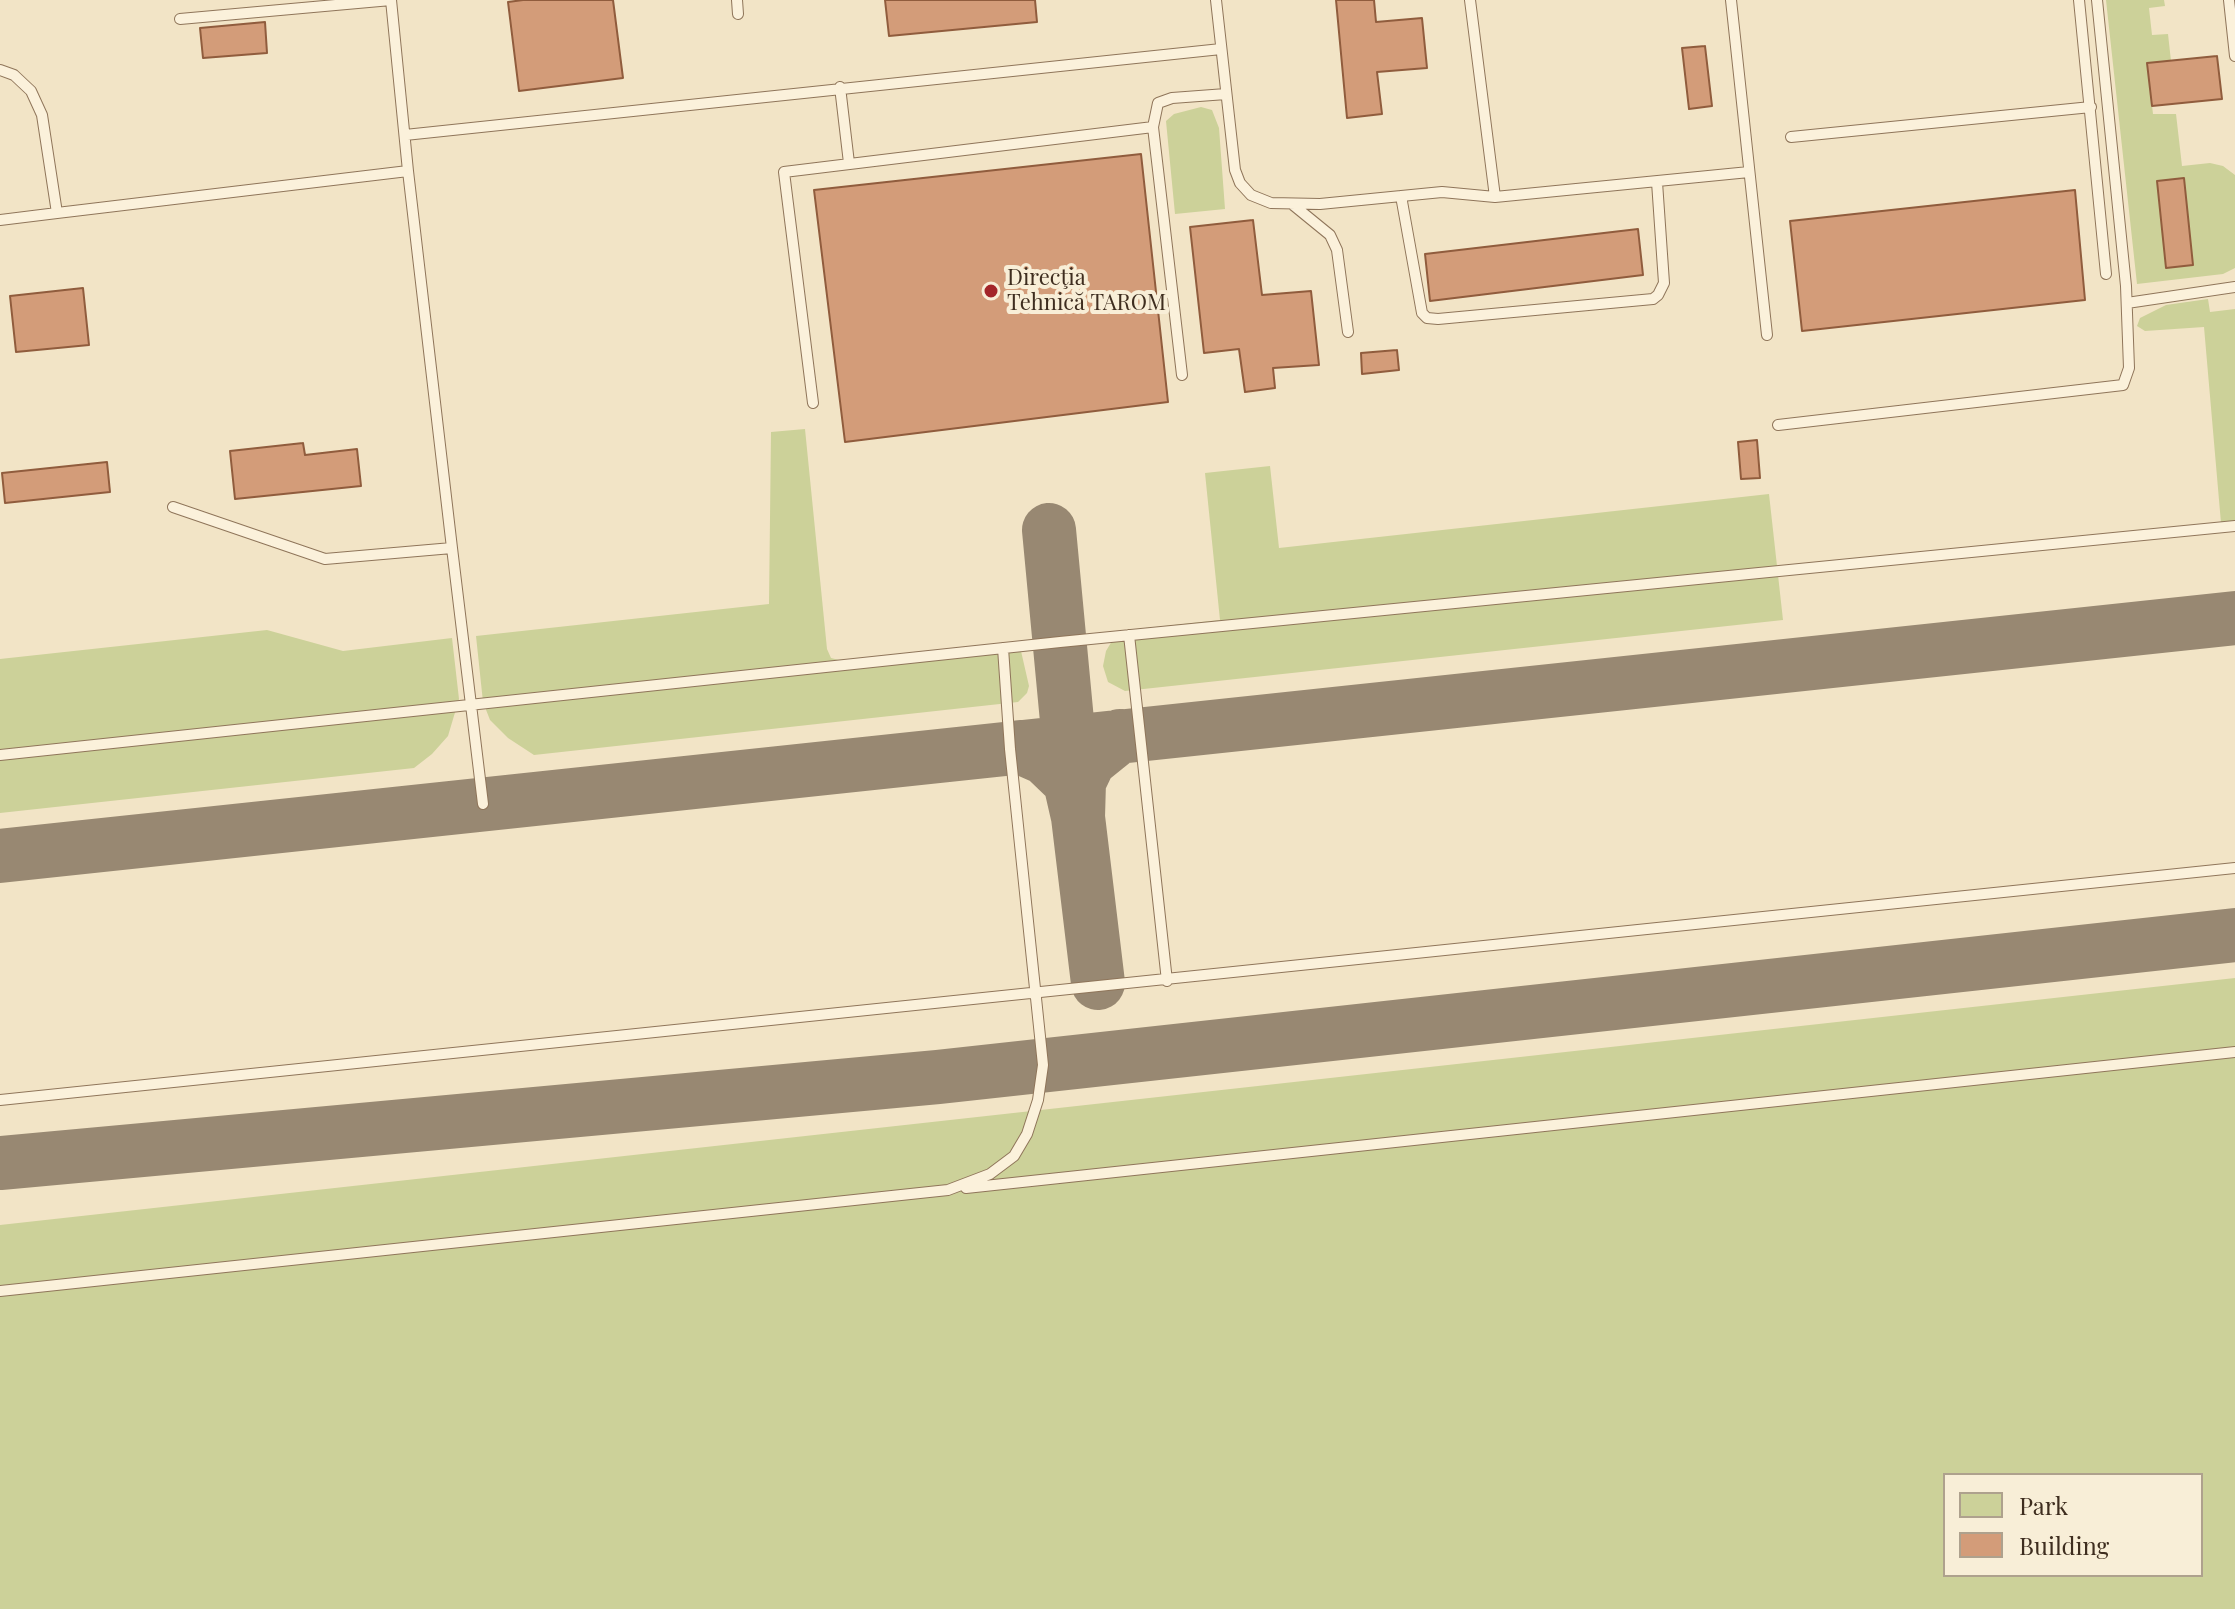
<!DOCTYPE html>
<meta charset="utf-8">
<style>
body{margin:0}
#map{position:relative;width:2235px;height:1609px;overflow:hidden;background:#f2e4c6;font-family:"Playfair Display",serif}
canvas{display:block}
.legend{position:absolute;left:1943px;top:1473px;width:260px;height:104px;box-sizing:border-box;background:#f8eed7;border:2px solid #aea18d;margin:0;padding:10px 14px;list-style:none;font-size:24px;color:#3e2d1f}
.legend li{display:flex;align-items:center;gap:16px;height:40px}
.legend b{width:40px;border:2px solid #aea18d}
</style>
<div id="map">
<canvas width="2235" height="1609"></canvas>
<ul class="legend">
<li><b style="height:22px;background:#ccd199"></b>Park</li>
<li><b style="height:22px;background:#d39c79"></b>Building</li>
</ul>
</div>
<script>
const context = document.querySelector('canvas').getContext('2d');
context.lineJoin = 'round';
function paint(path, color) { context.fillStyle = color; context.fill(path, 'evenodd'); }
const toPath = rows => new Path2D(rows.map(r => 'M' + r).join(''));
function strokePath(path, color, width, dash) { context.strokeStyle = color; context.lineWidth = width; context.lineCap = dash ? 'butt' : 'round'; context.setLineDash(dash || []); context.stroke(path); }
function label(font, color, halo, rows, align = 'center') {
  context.font = font + ' "Playfair Display",serif'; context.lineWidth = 8; context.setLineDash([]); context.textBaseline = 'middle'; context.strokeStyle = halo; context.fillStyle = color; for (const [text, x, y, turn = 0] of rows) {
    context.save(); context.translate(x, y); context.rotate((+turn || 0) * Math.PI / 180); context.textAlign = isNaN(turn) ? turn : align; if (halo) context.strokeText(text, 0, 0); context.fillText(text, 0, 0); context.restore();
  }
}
paint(toPath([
 [2106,0,2164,0,2165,6,2149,8,2152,35,2168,34,2171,61,2147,63,2153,114,2176,114,2182,166,2210,163,2223,166,2235,175,2235,268,2223,274,2137,284],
 [1201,107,1212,110,1219,128,1225,209,1175,214,1166,121,1174,114],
 [2208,299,2210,312,2235,309,2235,521,2221,523,2204,327,2145,331,2137,326,2140,318,2166,305],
 [805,429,827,649,831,658,839,660,1010,647,1021,651,1029,686,1027,693,1018,702,534,755,508,738,490,720,483,702,476,636,769,604,771,432],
 [1270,466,1279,548,1769,494,1783,620,1125,691,1108,682,1103,666,1106,651,1118,631,1220,620,1205,473],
 [267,630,343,651,452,638,459,699,448,736,432,754,414,768,0,813,0,659],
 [2235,978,2235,1609,0,1609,0,1225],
 [1945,1475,2201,1475,2201,1575,1945,1575]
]), '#ccd199');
strokePath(toPath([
 [1049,530,1069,742],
 [1020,747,1045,758,1070,782,1078,817,1079,782,1089,761,1120,736],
 [1078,817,1098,983],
 [0,856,2235,618],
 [0,1163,938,1077,2235,935]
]), '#988872', 54);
const building = toPath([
 [523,0,613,0,623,78,519,91,508,2,523,0],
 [885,0,1035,0,1037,22,889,36,885,0],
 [1336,0,1374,0,1376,22,1422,18,1427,68,1377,72,1382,114,1347,118,1336,0],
 [265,22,267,53,203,58,200,28,265,22],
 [1705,46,1712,106,1689,109,1682,48,1705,46],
 [2217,56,2222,99,2152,106,2147,63,2217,56],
 [1141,154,1168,402,845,442,814,190,1141,154],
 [2184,178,2193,265,2166,268,2157,181,2184,178],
 [2075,190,2085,300,1802,331,1790,221,2075,190],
 [1253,220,1262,295,1311,291,1319,365,1273,368,1275,388,1245,392,1239,349,1204,353,1190,227,1253,220],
 [1638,229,1643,275,1430,301,1425,254,1638,229],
 [83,288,89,345,16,352,10,296,83,288],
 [1397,350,1399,370,1362,374,1361,353,1397,350],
 [1757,440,1760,478,1741,479,1738,442,1757,440],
 [303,443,305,455,357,449,361,486,235,499,230,451,303,443],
 [107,462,110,492,5,503,2,473,107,462]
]);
paint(building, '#d39c79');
strokePath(building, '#905c3d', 2);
const service = toPath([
 [737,0,738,14],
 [1216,0,1235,170,1240,183,1251,195,1271,203,1320,204,1442,192,1495,197,1749,172],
 [1470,0,1495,197],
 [1731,0,1767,335],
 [2079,0,2106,274],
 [2229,0,2235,56],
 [180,19,391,0],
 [0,70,14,75,31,91,42,115,57,213,408,171],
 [840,87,849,163],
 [1153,127,1158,103,1172,98,1226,94],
 [405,135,1221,49],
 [1791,137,2091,107],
 [1401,196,1422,313,1427,318,1438,319,1653,299,1658,295,1664,283,1657,182],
 [1292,204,1330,235,1337,250,1348,332],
 [0,220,57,213],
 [2127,303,2235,287],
 [813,403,784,172,1153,127,1182,375],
 [1778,425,2123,385,2129,368,2126,286,2097,0],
 [173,507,325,559,452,548,408,171,391,0],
 [452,548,483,804],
 [1129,635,1167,981],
 [0,755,1060,642,2235,526],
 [0,1100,2235,868],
 [966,1188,2235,1052],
 [0,1291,948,1190,990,1174,1014,1156,1027,1134,1038,1100,1043,1065,1010,749,1003,648]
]);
strokePath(service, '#8f755a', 12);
strokePath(service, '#fbf1db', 10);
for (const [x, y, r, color] of [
 [991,291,8,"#a32529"]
]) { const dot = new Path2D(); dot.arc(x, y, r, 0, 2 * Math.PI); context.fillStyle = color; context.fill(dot); strokePath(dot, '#f8eed7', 3); }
label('22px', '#3e2d1f', '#f8eed7', [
 ["Direcţia",1007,278],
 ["Tehnică TAROM",1007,303]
], 'left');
</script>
